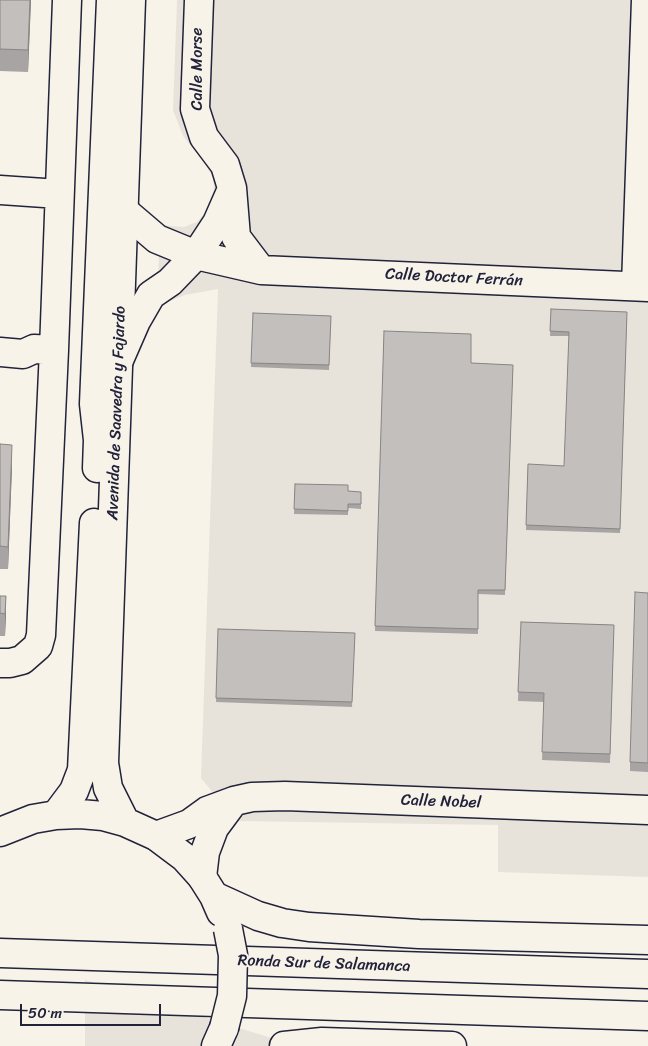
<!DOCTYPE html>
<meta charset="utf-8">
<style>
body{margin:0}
#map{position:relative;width:648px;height:1046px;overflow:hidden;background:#f7f3e8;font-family:Sriracha,sans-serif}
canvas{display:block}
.scale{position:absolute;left:20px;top:1004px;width:141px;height:22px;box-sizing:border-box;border:2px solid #22223b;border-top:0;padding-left:6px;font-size:15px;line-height:18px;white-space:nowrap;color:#22223b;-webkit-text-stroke:4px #f7f3e8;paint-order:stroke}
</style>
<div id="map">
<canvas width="648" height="1046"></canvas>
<div class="scale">50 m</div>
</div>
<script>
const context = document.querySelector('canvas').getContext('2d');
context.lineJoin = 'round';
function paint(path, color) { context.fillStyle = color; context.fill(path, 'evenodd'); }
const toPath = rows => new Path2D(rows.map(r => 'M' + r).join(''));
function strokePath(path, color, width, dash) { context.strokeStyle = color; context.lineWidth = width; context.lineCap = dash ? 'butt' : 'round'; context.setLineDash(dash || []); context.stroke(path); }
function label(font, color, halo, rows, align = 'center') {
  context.font = font + ' Sriracha,sans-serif'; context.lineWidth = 4; context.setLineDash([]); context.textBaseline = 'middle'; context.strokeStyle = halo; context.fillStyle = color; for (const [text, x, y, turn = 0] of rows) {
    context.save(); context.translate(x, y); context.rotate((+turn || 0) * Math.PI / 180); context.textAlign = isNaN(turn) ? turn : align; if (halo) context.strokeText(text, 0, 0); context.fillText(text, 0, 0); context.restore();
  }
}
paint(toPath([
 [177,0,648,0,648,877,498,872,498,825,236,821,201,778,218,289,185,295,157,306,160,225,184,227,197,222,205,213,214,189,213,178,204,162,183,136,173,110],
 [85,980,297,1046,85,1046]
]), '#e7e3db');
const minor = toPath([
 [199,0,195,109,204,137,225,165,232,188,236,237,261,270],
 [0,190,59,194],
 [123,210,157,239,196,255,261,270,648,287],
 [636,286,646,0],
 [0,352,23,354,34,349,54,350],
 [119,360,136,321,151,295,170,282,196,255,217,223,232,189],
 [0,663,10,663,22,660,38,646,41,635,54,350,67,0],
 [156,836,189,824,207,811,234,801,252,797,285,796,648,810],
 [202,877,205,852,214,828,234,801]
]);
const highway = toPath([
 [97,468,98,440,94,404,111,0],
 [56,815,74,791,82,770,94,523],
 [125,822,108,788,104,763,131,0],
 [0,832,33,819,56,815,80,814,103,816,125,822,156,836,184,857,202,877,214,896,221,912],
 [214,896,258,916,282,923,309,927,419,934,648,940],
 [0,953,648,974],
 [0,995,648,1016],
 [216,1046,224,1028],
 [284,1046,322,1042,452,1046]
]);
strokePath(minor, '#22223b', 31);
strokePath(highway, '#22223b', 31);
strokePath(minor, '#f7f3e8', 28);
strokePath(highway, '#f7f3e8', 28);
const highwayBridge = toPath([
 [224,1028,232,996,233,955,228,929]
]);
strokePath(highwayBridge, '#22223b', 31, []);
strokePath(highwayBridge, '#f7f3e8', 28);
paint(toPath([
 [0,0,31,0,28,72,0,71],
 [551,309,627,312,620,533,526,530,528,464,564,466,569,336,550,336],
 [253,313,331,316,329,370,251,367],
 [384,331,471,363,513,365,505,595,478,594,478,634,375,631],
 [0,444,12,467,8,569,0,569],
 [295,484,348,491,361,492,361,509,348,508,348,515,294,514],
 [648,593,648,772,630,771,630,762],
 [0,596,6,596,5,636,0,636],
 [521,622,614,625,610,763,542,760,544,702,518,701],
 [218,629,355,633,352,707,216,702]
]), '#a7a4a3');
paint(toPath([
 [30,0,31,0,28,72,28,50],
 [12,445,12,467,8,569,8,547],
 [6,596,6,618,5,636,5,614]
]), '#888684');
const building = toPath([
 [0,0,30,0,28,50,0,49,0,0],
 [551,309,627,312,620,529,526,525,528,464,564,466,569,332,550,331,551,309],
 [253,313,331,316,329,365,251,363,253,313],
 [384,331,471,334,471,363,513,365,505,590,478,590,478,629,375,626,384,331],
 [0,444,12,445,8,547,0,546,0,444],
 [295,484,348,485,348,491,361,492,361,504,348,504,348,511,294,509,295,484],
 [635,592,648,593,648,763,630,762,635,592],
 [0,596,6,596,5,614,0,613,0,596],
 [521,622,614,625,610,754,542,752,544,693,518,692,521,622],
 [218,629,355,633,352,702,216,698,218,629]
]);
paint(building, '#c2bfbd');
strokePath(building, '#888684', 1);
label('16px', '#22223b', '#f7f3e8', [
 ["Calle Morse",198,69,-90],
 ["Calle Doctor Ferrán",454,278,3],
 ["Avenida de Saavedra y Fajardo",117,413,-88],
 ["Calle Nobel",441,802,2],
 ["Ronda Sur de Salamanca",324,964,2]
]);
</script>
